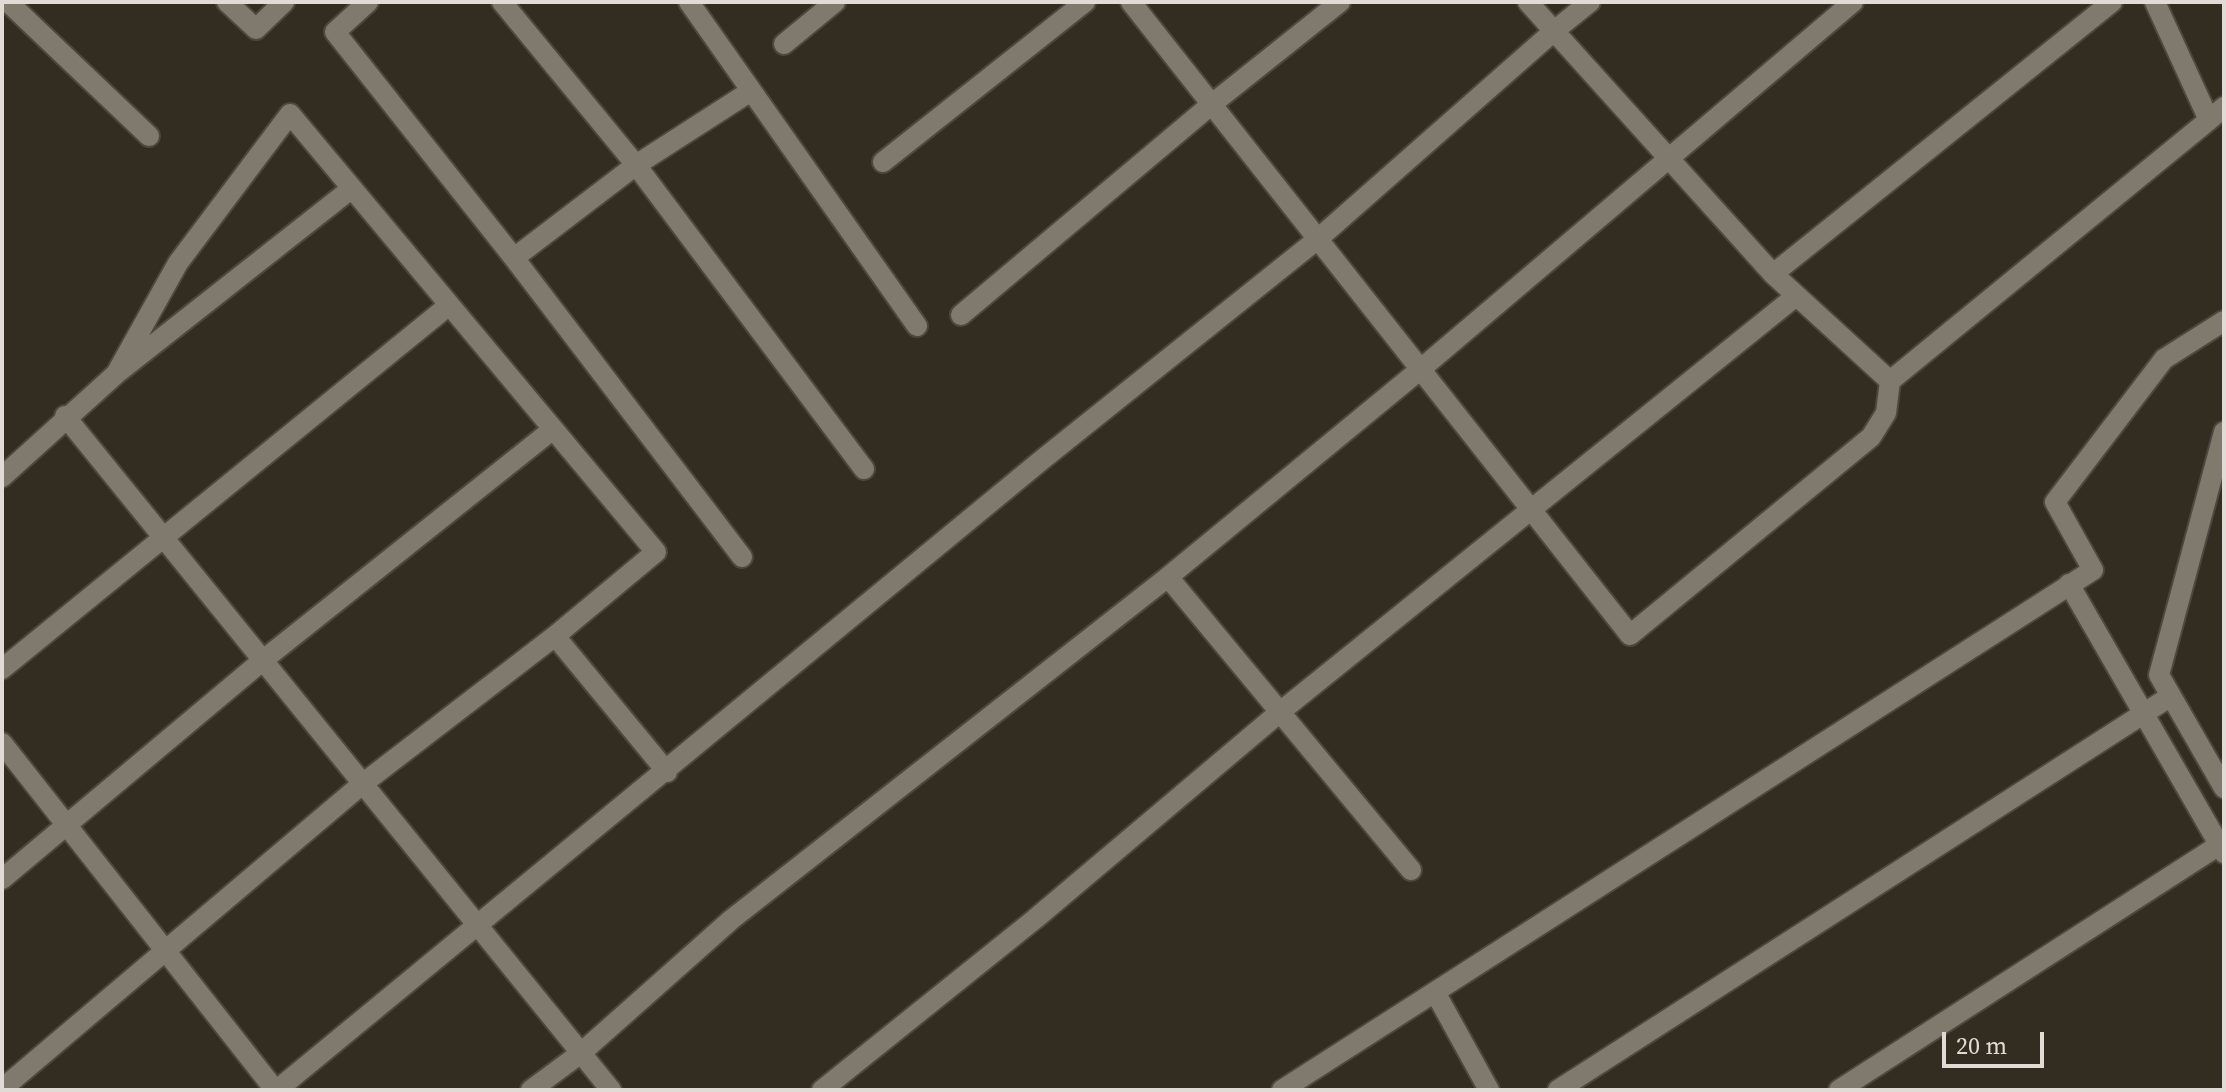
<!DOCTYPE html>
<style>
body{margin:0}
#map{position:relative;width:2226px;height:1092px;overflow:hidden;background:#322c21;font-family:"Source Serif 4",serif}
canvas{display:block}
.frame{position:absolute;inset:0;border:4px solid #e0dcd5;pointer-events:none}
.scale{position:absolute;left:1942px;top:1032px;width:102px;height:36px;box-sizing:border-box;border:4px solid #e0dcd5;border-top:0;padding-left:10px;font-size:24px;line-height:28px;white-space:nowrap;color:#e0dcd5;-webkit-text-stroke:6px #322c21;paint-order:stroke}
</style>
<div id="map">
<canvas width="2226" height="1092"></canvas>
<div class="frame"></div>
<div class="scale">20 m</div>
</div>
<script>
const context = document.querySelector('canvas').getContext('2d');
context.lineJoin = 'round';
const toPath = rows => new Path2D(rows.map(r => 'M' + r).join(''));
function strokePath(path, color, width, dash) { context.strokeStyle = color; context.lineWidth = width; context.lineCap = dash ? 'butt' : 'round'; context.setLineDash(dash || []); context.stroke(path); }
const minor = toPath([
 [8,2,149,136],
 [227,2,256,29,284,2],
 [368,2,335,32,514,258,742,557],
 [502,2,636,165,864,469],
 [689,2,917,326],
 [1131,2,1630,635,1871,437,1886,413,1890,381],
 [1590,2,1554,31,1773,274,2112,2],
 [2155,2,2209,120,2224,107],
 [784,44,835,2],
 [883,162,1085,2],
 [514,258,636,165,751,91],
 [1773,274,1890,381,2209,120],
 [961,315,1212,104,1340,2],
 [65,416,611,1090],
 [2224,432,2159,675,2224,788],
 [2,477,116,374,351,189],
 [1168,577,1411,870],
 [2069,584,2224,853],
 [555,636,667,772],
 [2,669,448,306],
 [2,743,275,1090],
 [2,879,262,661,552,430],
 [1435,992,1489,1090],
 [2,1089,361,785,555,636,656,552,290,114,178,263,116,374],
 [277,1090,1043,459,1319,238,1554,31,1528,2],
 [531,1090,581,1053,732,919,1168,577,1422,368,1853,2],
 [822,1090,1035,919,1280,712,1796,296],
 [1282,1090,2093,570,2055,502,2164,359,2224,321],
 [1558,1090,2171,696],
 [1839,1090,2224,842]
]);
strokePath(minor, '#4d483f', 24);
strokePath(minor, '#80796d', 20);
</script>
